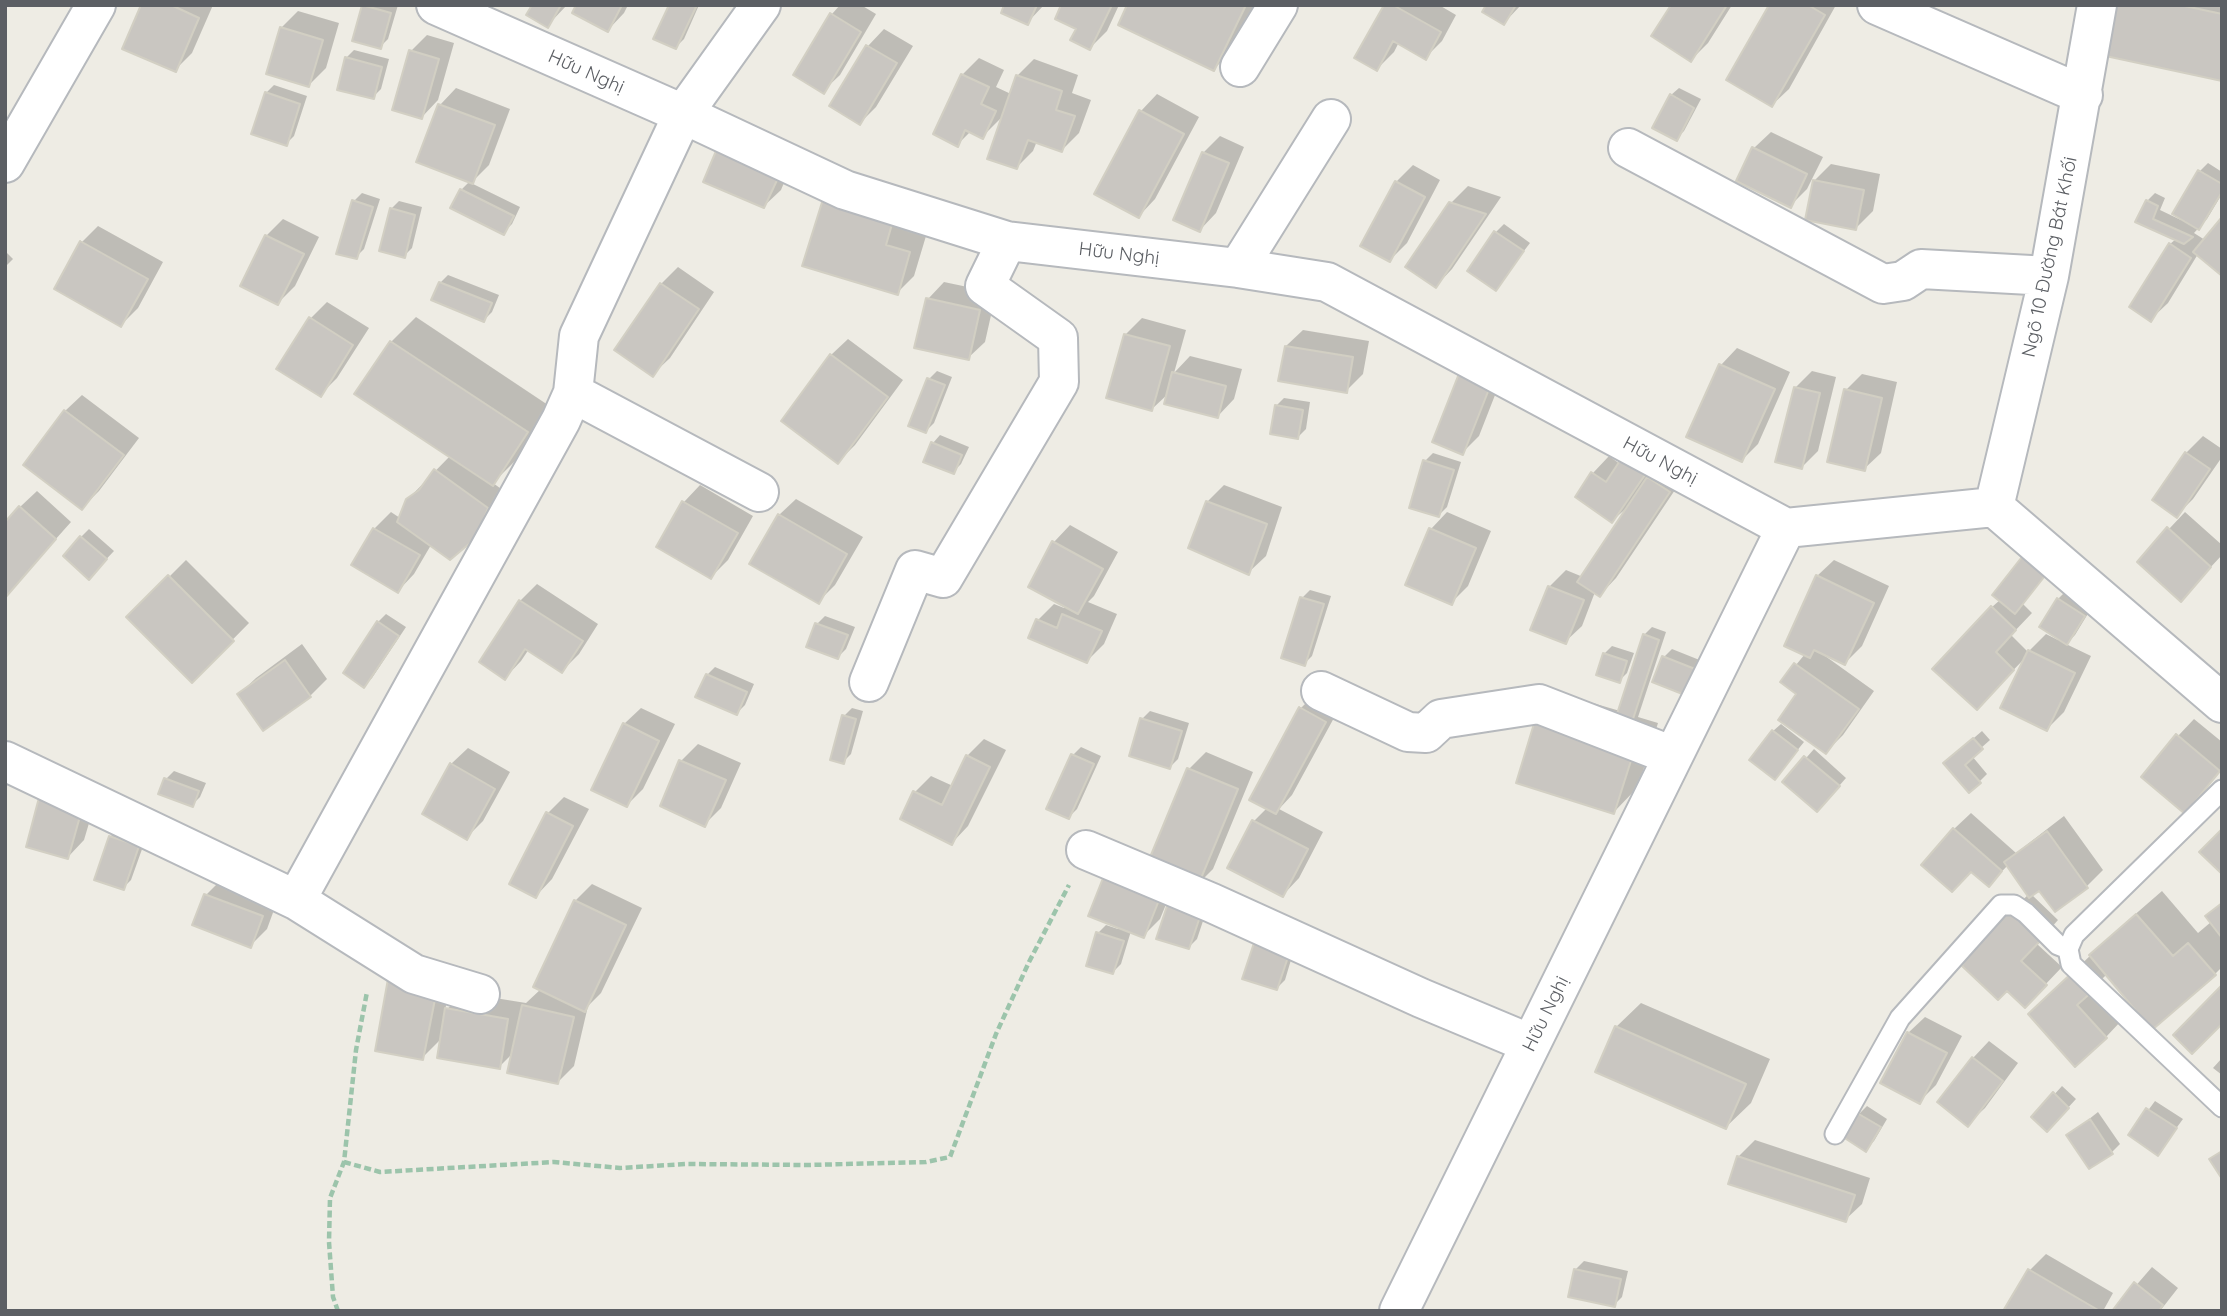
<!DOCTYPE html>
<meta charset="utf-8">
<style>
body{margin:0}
#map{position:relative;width:2227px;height:1316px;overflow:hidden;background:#eeece4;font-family:Quicksand,sans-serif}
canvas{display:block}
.frame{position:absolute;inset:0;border:7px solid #5c5f64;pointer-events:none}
</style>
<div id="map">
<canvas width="2227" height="1316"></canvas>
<div class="frame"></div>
</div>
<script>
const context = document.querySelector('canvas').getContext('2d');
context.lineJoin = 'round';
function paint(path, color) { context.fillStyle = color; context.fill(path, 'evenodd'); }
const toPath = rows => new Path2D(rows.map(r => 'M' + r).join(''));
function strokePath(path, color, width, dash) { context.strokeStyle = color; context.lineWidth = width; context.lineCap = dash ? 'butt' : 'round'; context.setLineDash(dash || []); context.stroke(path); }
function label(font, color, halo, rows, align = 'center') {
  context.font = font + ' Quicksand,sans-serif'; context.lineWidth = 6; context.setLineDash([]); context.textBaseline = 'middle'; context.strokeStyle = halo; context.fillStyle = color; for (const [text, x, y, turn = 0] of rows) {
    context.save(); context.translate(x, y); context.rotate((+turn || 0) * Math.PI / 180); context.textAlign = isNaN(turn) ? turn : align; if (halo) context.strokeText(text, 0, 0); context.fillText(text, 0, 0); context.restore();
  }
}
paint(toPath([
 [143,5,213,5,192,53,175,70],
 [363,5,398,5,388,39,380,47,354,39],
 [534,5,567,5,548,25],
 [578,5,628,5,624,13,608,30],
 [671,5,699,5,684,39,676,47],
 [840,5,861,5,876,14,840,75,823,91,832,14],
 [1006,5,1044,5,1027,23],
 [1063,5,1119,5,1107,31,1090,48],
 [1129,5,1257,5,1238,45,1214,69],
 [1386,5,1439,5,1456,15,1442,41,1426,57,1399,42,1394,52,1377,69],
 [1488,5,1521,5,1504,23],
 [1673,5,1732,5,1708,43,1691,60],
 [1771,5,1836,5,1789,89,1772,105],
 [2114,5,2222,5,2222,79],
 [298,11,339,23,326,68,309,85,281,28],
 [884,29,913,46,876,107,860,123,832,106,868,46],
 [427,35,454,43,438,100,422,117,411,51],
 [354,50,389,59,381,89,373,97,346,58],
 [979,58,1004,70,996,87,1011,94,1017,76,1034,59,1078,75,1072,93,1091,100,1079,133,1062,150,1037,141,1033,151,1017,167,1003,116,982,137,971,131,957,145,962,75],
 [274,85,307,96,294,136,286,144,266,93],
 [456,88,510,109,489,165,471,183,520,207,512,224,504,232,453,207,461,190,470,181,440,105],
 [1679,88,1701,99,1684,131,1676,139,1671,95],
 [1157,94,1199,117,1155,199,1139,216,1097,193,1141,111],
 [1771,132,1823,157,1807,189,1790,206,1754,148],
 [734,135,793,161,781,190,764,206,718,152],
 [1220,136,1244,147,1216,213,1200,230,1203,153],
 [2208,163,2222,172,2222,194,2207,219,2194,233,2205,240,2198,254,2168,303,2151,319,2170,244,2176,239,2138,222,2147,201,2155,193,2165,198,2160,210,2181,220,2200,171],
 [1831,164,1880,174,1873,211,1856,228,1814,181],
 [1413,165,1440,180,1407,243,1390,260,1396,182],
 [1468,186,1501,197,1452,269,1436,286,1451,203],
 [362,193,380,199,364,249,356,257,354,201],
 [399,201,422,207,412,248,404,256,391,209],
 [910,201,901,228,926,236,914,276,897,293,805,265],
 [283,219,319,237,295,286,278,303,266,236],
 [1504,224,1530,243,1495,289,1496,232],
 [98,226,163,262,138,308,121,325,81,243],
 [5,251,13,259,5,267],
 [678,267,714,292,670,358,653,374,661,284],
 [448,275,499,295,492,312,484,320,440,283],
 [944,282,996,293,985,342,968,358,928,299],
 [327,302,369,328,337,378,320,395,311,318],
 [416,317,551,407,517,459,493,483,504,491,475,536,431,545,414,574,398,591,353,564,374,529,391,512,400,518,407,500,450,456,391,342],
 [1142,318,1186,330,1174,373,1190,356,1242,369,1234,399,1218,416,1169,393,1152,409,1125,335],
 [1303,330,1369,341,1363,374,1346,391,1286,346],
 [848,339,903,380,855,445,838,462,831,355],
 [1737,348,1790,372,1758,444,1742,460,1689,436,1721,365],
 [1506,367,1479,436,1462,453,1434,441],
 [937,371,952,377,934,423,926,431,929,379],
 [1812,371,1836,377,1818,451,1802,467,1795,388],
 [1862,374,1897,382,1881,453,1864,469,1846,390],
 [82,395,139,438,99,491,82,508,65,411],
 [1284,398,1310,402,1306,429,1298,437,1276,406],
 [940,435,969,447,961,464,953,472,933,443],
 [2203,436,2222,449,2222,457,2193,499,2177,515,2186,453],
 [1664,452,1647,476,1649,477,1665,461,1685,475,1616,578,1600,595,1595,592,1582,626,1565,642,1549,587,1566,570,1583,577,1630,505,1612,521,1577,497,1593,473,1609,456,1620,464],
 [1433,453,1461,462,1447,507,1439,515,1425,461],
 [700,485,753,516,728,560,711,577,658,546,684,502],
 [1224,485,1282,507,1266,556,1249,572,1207,502],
 [37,491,71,522,5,596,20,507],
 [796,499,863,537,835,585,818,602,779,515],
 [1447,512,1491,531,1468,586,1451,603,1407,584,1431,529],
 [2185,512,2222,545,2222,555,2181,599,2169,529],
 [1070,525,1118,552,1094,596,1088,602,1117,614,1104,644,1087,661,1038,620,1054,604,1064,608,1066,606,1030,586,1054,542],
 [89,529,114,551,97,569,81,537],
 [186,560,249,623,192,681,129,617],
 [1834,560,1889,586,1862,646,1845,663,1822,652,1821,653,1874,691,1843,735,1826,752,1799,694,1782,682,1805,654,1817,576],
 [2055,563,2023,604,2032,613,2011,635,2028,652,2046,634,2058,640,2058,599,2066,591,2092,607,2075,635,2066,644,2091,656,2064,712,2047,729,2026,657,1993,691,1992,607,2000,600],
 [537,584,598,624,579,654,562,671,529,649,521,661,505,678,520,601],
 [1310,590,1331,596,1312,656,1304,664,1302,598],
 [386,614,406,627,372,678,364,686,378,622],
 [825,616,855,627,846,649,838,657,817,624],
 [1652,627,1666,632,1638,717,1658,723,1638,787,1614,812,1562,694,1620,711,1644,635],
 [302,644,327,679,310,696,239,694,256,678],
 [1612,646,1634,653,1627,673,1619,681,1604,654],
 [1672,649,1707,663,1690,695,1664,657],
 [715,667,754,684,745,705,737,713,707,675],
 [1317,692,1341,705,1292,795,1279,809,1323,832,1299,878,1283,895,1254,821,1267,808,1300,709],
 [641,708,675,724,643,789,627,805,624,724],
 [852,708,863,711,851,754,843,762,844,716],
 [1150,711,1189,723,1178,759,1170,767,1142,719],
 [2194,719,2222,742,2222,770,2185,811,2178,736],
 [1781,724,1804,742,1775,778,1773,731],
 [1982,731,1990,740,1972,756,1987,774,1979,782,1954,755],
 [984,739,1006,750,968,826,952,843,915,792,931,776,953,786,967,756],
 [698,744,741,763,721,808,705,824,681,761],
 [1081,747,1101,756,1077,809,1069,817,1073,755],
 [468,748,510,772,483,821,467,837,451,764],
 [1814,749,1846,778,1825,802,1785,782],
 [1206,752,1253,772,1213,869,1196,886,1211,897,1197,939,1189,947,1170,903,1167,902,1160,919,1143,936,1131,931,1121,964,1113,972,1098,933,1106,925,1118,929,1150,862,1189,769],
 [174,771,206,783,200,797,192,805,166,779],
 [59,774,100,786,84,840,68,857],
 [564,797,589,809,552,879,536,896,548,813],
 [1971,813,2016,853,2064,816,2103,870,2087,886,2039,888,2031,894,2058,920,2037,944,2062,967,2025,1006,2013,909,2029,894,2008,865,1989,885,1954,829],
 [119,828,146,838,131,880,123,888,96,878,111,836],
 [223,878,278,899,267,929,250,946,195,924,206,895],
 [592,884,642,908,601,993,588,1006,574,1066,558,1082,513,1053,499,1067,442,1038,422,1058,377,1049,452,973,445,1011,464,993,526,1003,541,989,535,986,575,901],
 [2162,891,2198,933,2211,922,2222,903,2222,967,2215,974,2107,974,2093,988,2122,1020,2106,1037,2046,998,2116,931],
 [1296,943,1285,980,1277,988,1244,977],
 [1641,1003,1770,1059,1751,1103,1726,1127,1616,1027],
 [1925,1017,1962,1036,1936,1085,1919,1102,1908,1033],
 [1989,1041,2018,1063,1985,1108,1968,1124,1973,1058],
 [2222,1058,2222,1075,2213,1068],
 [2062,1086,2076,1099,2055,1122,2034,1117],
 [2155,1101,2183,1119,2158,1153,2130,1135],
 [1867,1106,1887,1119,1874,1141,1866,1149,1859,1114],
 [2098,1112,2120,1144,2112,1152,2069,1135],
 [1755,1140,1870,1178,1862,1204,1845,1220,1738,1157],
 [2046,1254,2113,1293,2103,1311,2005,1311,2030,1270],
 [1584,1261,1628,1271,1622,1297,1614,1305,1576,1269],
 [2152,1267,2178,1288,2160,1311,2114,1311]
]), '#0003');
const building = toPath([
 [141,5,171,5,199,18,176,72,122,49,141,5],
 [362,5,391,13,381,49,352,41,362,5],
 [532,5,561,5,548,28,526,15,532,5],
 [576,5,622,5,608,32,572,13,576,5],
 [669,5,697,5,676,49,653,39,669,5],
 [1004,5,1037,5,1028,25,1001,13,1004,5],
 [1061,5,1112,5,1090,50,1070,40,1076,29,1055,19,1061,5],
 [1127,5,1246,5,1214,71,1118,25,1127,5],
 [1384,5,1393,5,1441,32,1426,60,1393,41,1377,71,1354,58,1384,5],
 [1486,5,1516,5,1504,25,1482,12,1486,5],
 [1671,5,1727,5,1691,62,1651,36,1671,5],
 [1769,5,1808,5,1825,15,1772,107,1726,80,1769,5],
 [2112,5,2180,5,2222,14,2222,81,2101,55,2112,5],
 [830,13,861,32,824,94,793,75,830,13],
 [280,27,323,40,309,87,266,74,280,27],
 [866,45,897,63,860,125,829,106,866,45],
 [409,50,439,59,422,119,392,110,409,50],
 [345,57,382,67,374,99,337,90,345,57],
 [961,74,989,87,981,104,996,111,983,139,965,130,958,147,933,134,961,74],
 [1016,75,1062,91,1056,110,1075,116,1062,152,1028,140,1017,169,987,159,1016,75],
 [265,92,300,104,287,146,251,134,265,92],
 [1670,94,1694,108,1677,141,1652,128,1670,94],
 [438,104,495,125,473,184,416,162,438,104],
 [1139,110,1184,134,1139,218,1094,194,1139,110],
 [1752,147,1807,174,1791,208,1736,181,1752,147],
 [716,151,778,178,764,208,703,182,716,151],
 [1202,152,1229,163,1200,232,1173,220,1202,152],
 [2198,170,2222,184,2222,192,2199,230,2172,214,2198,170],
 [1813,180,1864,190,1856,230,1805,220,1813,180],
 [1395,181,1425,197,1390,262,1360,246,1395,181],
 [460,189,514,216,504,235,450,208,460,189],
 [824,196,894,217,886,245,910,252,898,295,802,266,824,196],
 [352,200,373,207,357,259,336,254,352,200],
 [2146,200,2158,206,2153,219,2193,237,2184,244,2135,222,2146,200],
 [1449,202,1486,214,1436,288,1405,267,1449,202],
 [390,208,415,215,405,258,379,251,390,208],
 [2222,217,2222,276,2193,252,2222,217],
 [1494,231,1524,251,1496,291,1467,271,1494,231],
 [265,235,304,254,278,305,240,286,265,235],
 [80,241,148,279,121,327,54,289,80,241],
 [2169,243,2191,258,2151,322,2129,307,2169,243],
 [439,282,492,303,484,322,431,300,439,282],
 [660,283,699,309,653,377,614,350,660,283],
 [926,298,980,310,969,360,914,348,926,298],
 [309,317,353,345,321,397,276,369,309,317],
 [1124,334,1170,346,1152,411,1106,398,1124,334],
 [390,341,528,432,493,486,354,394,390,341],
 [1285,346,1353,357,1347,393,1278,381,1285,346],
 [830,354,888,397,838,464,781,421,830,354],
 [1719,364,1775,389,1742,462,1686,437,1719,364],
 [1460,371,1491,384,1463,455,1432,442,1460,371],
 [1172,372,1226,386,1218,418,1164,404,1172,372],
 [927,378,945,385,926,433,908,426,927,378],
 [1794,387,1820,393,1802,469,1775,462,1794,387],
 [1844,389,1882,398,1865,471,1827,462,1844,389],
 [1275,405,1303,410,1298,439,1270,434,1275,405],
 [64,410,124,455,82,510,23,465,64,410],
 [931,442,962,455,954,474,923,462,931,442],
 [2185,452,2210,469,2177,518,2152,500,2185,452],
 [1625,453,1649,469,1612,523,1575,497,1591,472,1606,482,1625,453],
 [1423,460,1454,470,1439,517,1409,508,1423,460],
 [434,469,488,508,476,538,450,560,397,522,406,499,419,490,434,469],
 [1647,477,1670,492,1600,597,1577,582,1647,477],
 [682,501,738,533,711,579,656,547,682,501],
 [1206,501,1267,524,1249,575,1188,548,1206,501],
 [19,506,56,539,5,598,5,522,19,506],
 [778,514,847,554,819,604,749,564,778,514],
 [2167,527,2211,567,2181,602,2137,562,2167,527],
 [373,528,420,555,398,593,351,565,373,528],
 [1429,528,1476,548,1452,605,1405,585,1429,528],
 [80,536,107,559,89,580,63,556,80,536],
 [1052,541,1103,569,1078,614,1028,587,1052,541],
 [2025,553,2048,572,2015,614,1992,595,2025,553],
 [168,575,234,641,192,683,126,617,168,575],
 [1816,575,1874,603,1845,665,1814,650,1810,658,1784,646,1816,575],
 [1548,586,1584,600,1566,644,1530,630,1548,586],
 [1300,597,1324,604,1305,666,1281,658,1300,597],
 [2057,598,2085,616,2067,645,2039,627,2057,598],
 [519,600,583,641,562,673,525,649,505,680,479,662,519,600],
 [1991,606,2016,630,1996,652,2014,670,1977,710,1932,669,1991,606],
 [1062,614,1102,631,1087,663,1028,638,1036,619,1057,628,1062,614],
 [377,621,399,636,364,688,343,673,377,621],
 [815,623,848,635,838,659,806,647,815,623],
 [1643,634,1659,640,1630,728,1614,723,1643,634],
 [2028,650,2075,673,2047,731,2000,708,2028,650],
 [1603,653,1627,661,1620,683,1596,675,1603,653],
 [1662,656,1700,671,1690,697,1652,682,1662,656],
 [285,660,311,697,263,731,237,694,285,660],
 [1794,663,1859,709,1826,754,1778,720,1796,694,1780,682,1794,663],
 [706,674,747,692,737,715,695,697,706,674],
 [1299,707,1326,722,1276,814,1249,800,1299,707],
 [842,715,856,719,844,764,830,760,842,715],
 [1536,717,1635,748,1614,814,1516,783,1536,717],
 [1140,718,1182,731,1170,769,1129,756,1140,718],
 [623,723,659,741,627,807,591,790,623,723],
 [1772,730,1798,750,1775,780,1749,760,1772,730],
 [2176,734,2220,771,2185,814,2141,777,2176,734],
 [1973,738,1983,749,1965,765,1981,783,1969,793,1943,763,1973,738],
 [1071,754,1094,764,1069,819,1046,809,1071,754],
 [966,755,990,767,952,845,900,819,913,791,942,805,966,755],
 [1804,756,1840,786,1817,812,1782,782,1804,756],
 [679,760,726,780,705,827,660,806,679,760],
 [450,763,495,789,467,840,422,814,450,763],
 [1187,768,1238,789,1197,888,1146,867,1187,768],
 [164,778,199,791,193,807,158,794,164,778],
 [41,790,84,802,68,859,26,847,41,790],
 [546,812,573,826,536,898,509,884,546,812],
 [1252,820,1308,849,1283,897,1227,868,1252,820],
 [1953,828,2002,871,1989,887,1971,872,1952,892,1921,865,1953,828],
 [2222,829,2222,874,2199,852,2222,829],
 [2047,831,2088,888,2055,912,2039,891,2029,898,2004,862,2047,831],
 [109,836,139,846,124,890,94,880,109,836],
 [1107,868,1163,890,1144,938,1088,916,1107,868],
 [204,894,263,916,251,948,192,925,204,894],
 [1171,894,1204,905,1189,949,1156,939,1171,894],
 [574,900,626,925,585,1012,533,987,574,900],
 [2222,903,2222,938,2205,916,2222,903],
 [2012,908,2043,938,2021,961,2047,985,2025,1008,2007,991,1998,1000,1962,966,1966,958,2012,908],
 [2136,914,2173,956,2188,943,2216,975,2152,1030,2089,955,2136,914],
 [1096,932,1124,941,1113,974,1086,966,1096,932],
 [1255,940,1290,951,1277,990,1242,979,1255,940],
 [2075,970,2094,990,2077,1005,2107,1038,2075,1067,2028,1014,2075,970],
 [388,979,437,989,423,1060,375,1051,388,979],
 [2221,986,2222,1024,2192,1054,2173,1035,2221,986],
 [522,1005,574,1017,558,1084,507,1073,522,1005],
 [445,1008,508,1019,500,1069,437,1058,445,1008],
 [1615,1026,1746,1084,1726,1129,1595,1072,1615,1026],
 [1907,1032,1947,1053,1920,1104,1880,1083,1907,1032],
 [1972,1057,2003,1081,1968,1127,1937,1102,1972,1057],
 [2053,1092,2069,1108,2047,1132,2031,1117,2053,1092],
 [2146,1108,2177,1128,2158,1156,2128,1135,2146,1108],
 [1857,1113,1881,1127,1866,1152,1843,1137,1857,1113],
 [2090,1119,2113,1154,2089,1169,2066,1135,2090,1119],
 [2222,1151,2222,1179,2209,1159,2222,1151],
 [1737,1156,1855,1195,1846,1222,1728,1184,1737,1156],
 [1574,1269,1621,1279,1615,1307,1568,1297,1574,1269],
 [2028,1269,2098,1310,2097,1311,2003,1311,2028,1269],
 [2134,1282,2163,1305,2159,1311,2112,1311,2134,1282]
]);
paint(building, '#c9c6c1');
strokePath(building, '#d2cfc3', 2);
const lane = toPath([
 [2222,790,2074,935,2068,949,2071,964,2222,1107],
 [1835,1134,1900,1018,2001,905,2014,905,2026,913,2058,945,2068,949]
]);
const street = toPath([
 [436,5,683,114,845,190,1007,241,1238,268,1327,282,1786,528,1994,507],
 [1877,5,2083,95],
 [1240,67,1278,5],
 [1628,148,1883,284,1903,281,1921,269,2049,276],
 [5,163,96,5],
 [1238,268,1331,119],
 [573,393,759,492],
 [1994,507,2049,276,2097,5],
 [1994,507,2222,703],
 [869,682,915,570,943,578,1059,382,1058,338,985,286,1007,241],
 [1321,691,1408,732,1426,733,1441,719,1539,704,1673,756],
 [5,761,296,900,561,420,573,393,579,336,683,114,761,5],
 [1086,850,1212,903,1421,998,1531,1044],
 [296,900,414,974,480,994],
 [1399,1311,1786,528]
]);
strokePath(lane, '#b6b9bd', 23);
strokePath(street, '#b6b9bd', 42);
strokePath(toPath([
 [344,1162,380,1172,554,1162,620,1168,686,1164,808,1165,926,1162,950,1157,996,1034,1029,962,1069,885],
 [338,1311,333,1297,329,1242,330,1198,344,1162,356,1050,367,992]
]), '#9cc4ab', 4.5, [7, 3.5]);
strokePath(lane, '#fff', 19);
strokePath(street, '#fff', 38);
label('19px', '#5c5f64', '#fff', [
 ["Hữu Nghị",586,72,24],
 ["Hữu Nghị",1119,254,7],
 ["Ngõ 10 Đường Bát Khối",2050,257,-78],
 ["Hữu Nghị",1660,461,28],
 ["Hữu Nghị",1546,1014,-64]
]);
</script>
